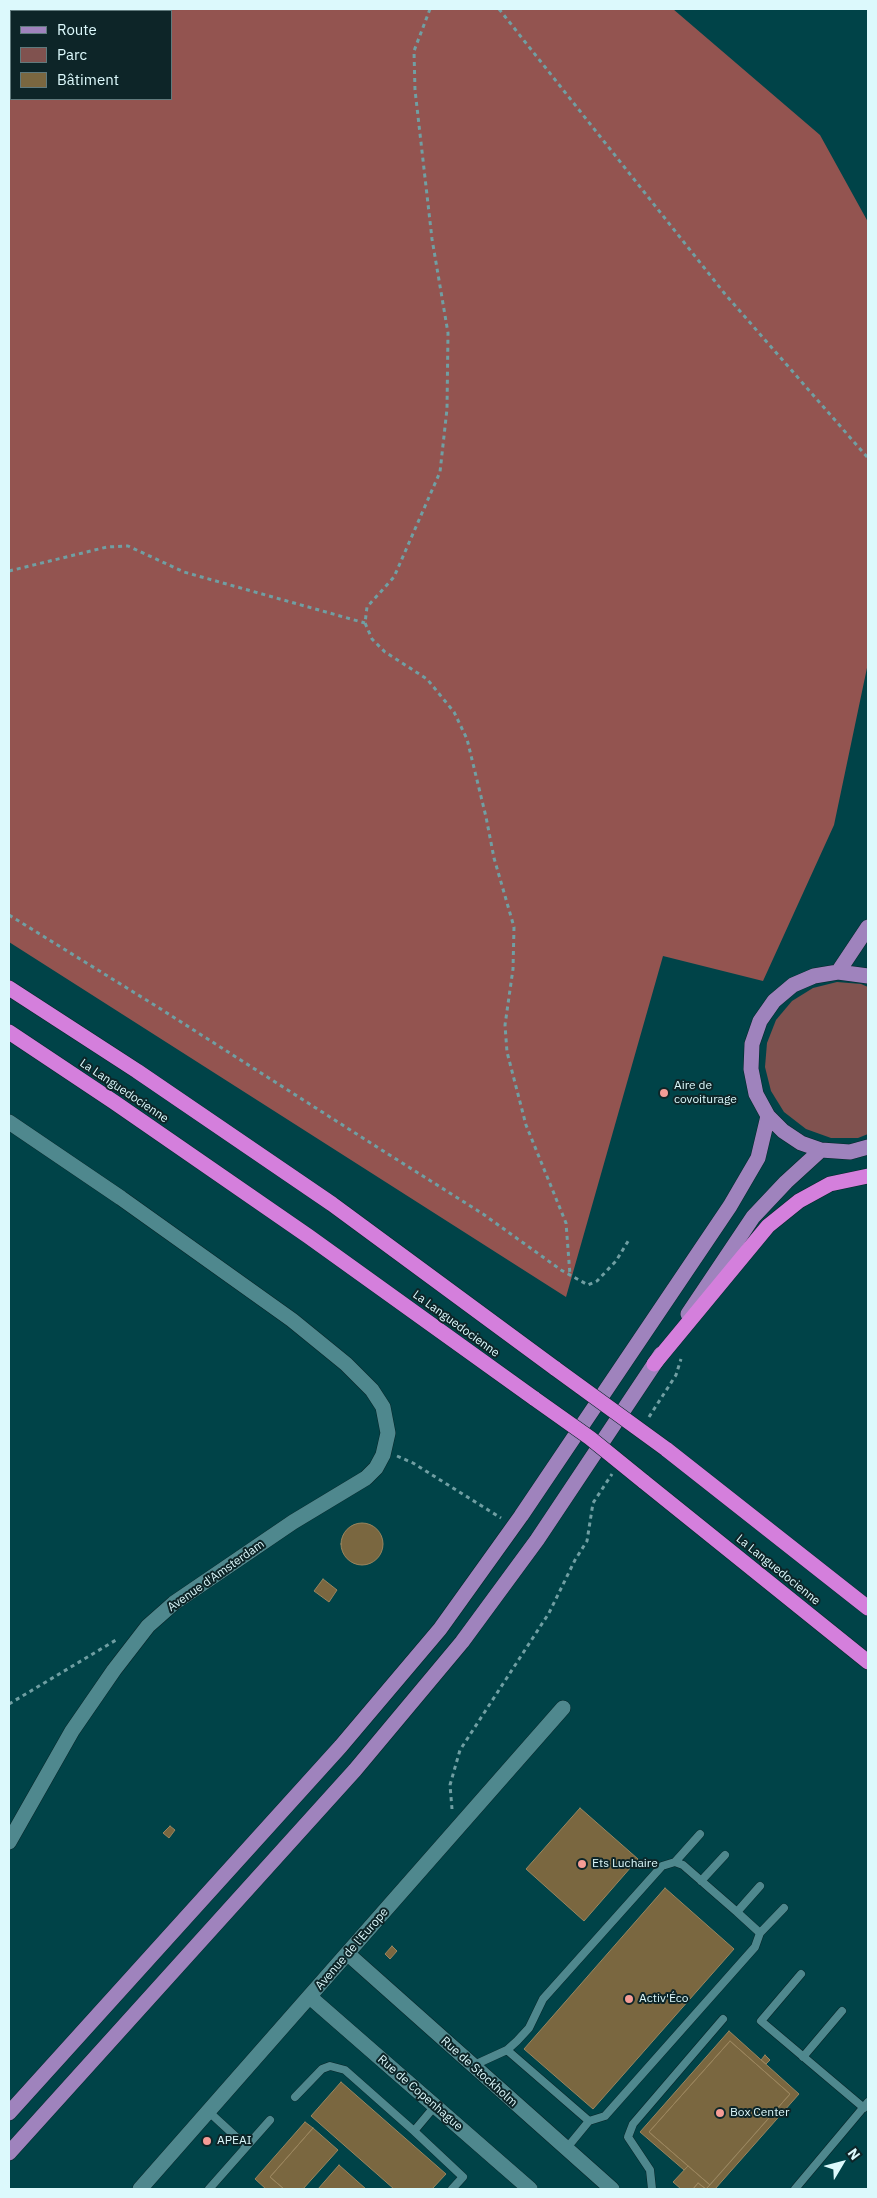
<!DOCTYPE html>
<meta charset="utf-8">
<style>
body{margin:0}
#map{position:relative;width:877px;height:2198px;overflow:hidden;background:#004348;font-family:"IBM Plex Sans",sans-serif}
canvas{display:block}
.frame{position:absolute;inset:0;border:10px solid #dcf9fc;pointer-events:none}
.legend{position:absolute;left:10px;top:10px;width:162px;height:90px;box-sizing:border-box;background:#0d2528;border:1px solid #607a7d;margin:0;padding:6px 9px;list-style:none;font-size:15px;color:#dcf9fc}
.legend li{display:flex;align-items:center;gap:10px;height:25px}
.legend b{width:25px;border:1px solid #607a7d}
.north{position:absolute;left:817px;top:2138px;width:50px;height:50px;-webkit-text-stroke:4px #0d2528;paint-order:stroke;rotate:53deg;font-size:14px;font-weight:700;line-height:20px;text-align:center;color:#dcf9fc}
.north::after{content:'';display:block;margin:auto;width:18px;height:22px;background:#dcf9fc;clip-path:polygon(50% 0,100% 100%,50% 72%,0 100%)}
</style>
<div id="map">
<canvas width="877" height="2198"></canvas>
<div class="frame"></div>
<ul class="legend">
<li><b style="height:6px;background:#9f83bd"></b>Route</li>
<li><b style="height:14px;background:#80524f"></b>Parc</li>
<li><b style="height:14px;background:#7a6740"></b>Bâtiment</li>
</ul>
<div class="north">N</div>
</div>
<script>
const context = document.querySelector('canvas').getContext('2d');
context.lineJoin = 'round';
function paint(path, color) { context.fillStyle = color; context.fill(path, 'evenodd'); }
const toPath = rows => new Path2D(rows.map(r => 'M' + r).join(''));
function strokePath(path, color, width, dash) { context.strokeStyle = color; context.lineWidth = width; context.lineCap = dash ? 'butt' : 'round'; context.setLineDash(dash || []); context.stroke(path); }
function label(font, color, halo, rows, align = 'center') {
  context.font = font + ' "IBM Plex Sans",sans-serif'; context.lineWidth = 4; context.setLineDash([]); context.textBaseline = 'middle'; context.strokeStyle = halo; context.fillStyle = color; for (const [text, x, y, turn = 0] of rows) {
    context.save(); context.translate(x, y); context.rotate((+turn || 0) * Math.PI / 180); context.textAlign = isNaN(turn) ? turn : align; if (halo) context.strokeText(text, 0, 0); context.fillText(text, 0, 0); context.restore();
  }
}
paint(toPath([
 [837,982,861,984,868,987,868,1134,858,1138,831,1138,806,1129,784,1112,771,1091,765,1067,767,1043,776,1020,792,1001,813,988]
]), '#80524f');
paint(toPath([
 [9,9,673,9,820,135,868,222,868,663,834,825,763,981,663,956,566,1297,9,942],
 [11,11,171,11,171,99,11,99]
]), '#935450');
const building = toPath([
 '341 1544a21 21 0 1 1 42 0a21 21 0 1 1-42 0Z',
 [323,1579,337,1590,329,1602,314,1591,323,1579],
 [580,1808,638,1859,584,1921,526,1869,580,1808],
 [170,1826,175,1830,169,1838,163,1833,170,1826],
 [665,1888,734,1949,593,2109,524,2049,665,1888],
 [392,1946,397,1951,390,1959,385,1954,392,1946],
 [729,2031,799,2094,715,2189,706,2189,790,2094,730,2041,649,2132,688,2166,684,2170,640,2132,729,2031],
 [730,2041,790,2094,710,2185,649,2132,730,2041],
 [765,2055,770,2060,766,2064,761,2060,765,2055],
 [341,2082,446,2174,432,2189,394,2189,311,2116,341,2082],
 [305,2122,313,2128,270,2177,284,2189,266,2189,255,2179,305,2122],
 [313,2128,338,2150,303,2189,284,2189,270,2177,313,2128],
 [339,2165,366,2189,318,2189,339,2165],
 [688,2166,710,2185,706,2189,698,2183,693,2189,681,2189,673,2182,688,2166],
 [698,2183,706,2189,693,2189,698,2183]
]);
paint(building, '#7a6740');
strokePath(building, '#9a855d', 1);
const service = toPath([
 [675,1862,700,1834],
 [701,1881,725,1855],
 [737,1912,760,1886],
 [760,1933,784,1908],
 [801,1974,761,2021,864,2108],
 [507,2050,589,2121],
 [803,2057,842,2011],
 [472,2066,507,2050,517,2041,529,2028,543,1999,662,1866,675,1862,683,1865,737,1912,760,1933,755,1947,605,2116,589,2121,566,2149],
 [295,2097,322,2069,330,2066,345,2070,414,2131],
 [435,2106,414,2131,463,2177,452,2189],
 [209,2112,246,2146],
 [209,2189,270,2120],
 [652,2189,650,2170,628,2137,633,2124,723,2019],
 [795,2189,868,2102]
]);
const minor = toPath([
 [9,1122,121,1198,292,1320,346,1364,372,1390,383,1407,388,1433,383,1455,376,1468,366,1478,293,1522,174,1603,148,1626,114,1670,72,1731,9,1842],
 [348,1954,612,2189],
 [310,1997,530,2189],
 [140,2189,563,1708]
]);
const primary = toPath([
 [838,972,868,927],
 [868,976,838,972,814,976,793,985,774,1001,760,1021,752,1044,751,1069,756,1094,768,1116,783,1131,801,1143,821,1150,850,1152,868,1147],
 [688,1314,753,1217,786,1182,821,1150],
 [9,2113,341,1746,440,1629,521,1516,730,1206,758,1158,768,1116],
 [9,2153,355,1770,462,1642,537,1540,661,1354]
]);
const motorway = toPath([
 [9,988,137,1071,332,1204,556,1369],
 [9,1032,114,1102,308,1236,535,1399],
 [654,1364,768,1226,799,1201,830,1184,868,1176],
 [666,1449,868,1608],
 [643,1481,868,1662]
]);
strokePath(service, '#072629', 9);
strokePath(minor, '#072629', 16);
strokePath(primary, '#072629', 16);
strokePath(motorway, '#072629', 16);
strokePath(toPath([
 [430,9,414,51,415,90,432,239,448,333,447,409,440,472,394,577,367,607,365,623,372,639,385,652,427,679,454,712,467,739,486,817,494,858,514,927,513,969,505,1025,507,1052,526,1125,566,1223,570,1275],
 [499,9,725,294,868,458],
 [9,571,107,547,128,546,184,572,365,623],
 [9,915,156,1006,377,1147,483,1214,561,1270,588,1285,597,1281,616,1261,630,1238],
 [649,1417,676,1375,681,1359],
 [397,1456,413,1463,501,1518],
 [9,1704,116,1640],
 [452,1809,450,1785,460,1750,549,1613,575,1560,587,1541,593,1503,612,1474]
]), '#709fa3', 3, [4, 4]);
strokePath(service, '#4f888e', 8);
strokePath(minor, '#4f888e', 15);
strokePath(primary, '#9f83bd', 15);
strokePath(motorway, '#d47fdc', 15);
const motorwayBridge = toPath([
 [556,1369,666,1449],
 [535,1399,590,1438,643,1481]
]);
strokePath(motorwayBridge, '#072629', 16, []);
strokePath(motorwayBridge, '#d47fdc', 15);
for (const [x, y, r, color] of [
 [664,1093,5,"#f59c96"],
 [582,1864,5,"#f59c96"],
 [629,1999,5,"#f59c96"],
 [720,2113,5,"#f59c96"],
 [207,2141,5,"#f59c96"]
]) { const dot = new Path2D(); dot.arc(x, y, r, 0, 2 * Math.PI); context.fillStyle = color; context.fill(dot); strokePath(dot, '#0d2528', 2); }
label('12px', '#dcf9fc', '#0d2528', [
 ["Aire de",674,1086],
 ["covoiturage",674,1100],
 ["Ets Luchaire",592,1864],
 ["Activ'Éco",639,1999],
 ["Box Center",730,2113],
 ["APEAI",217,2141]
], 'left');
label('12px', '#dcf9fc', '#0d2528', [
 ["La Languedocienne",124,1091,34],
 ["La Languedocienne",456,1324,36],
 ["La Languedocienne",778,1570,39],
 ["Avenue d'Amsterdam",216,1576,-35],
 ["Avenue de l'Europe",352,1949,-49],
 ["Rue de Stockholm",479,2072,42],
 ["Rue de Copenhague",420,2093,41]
]);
</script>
